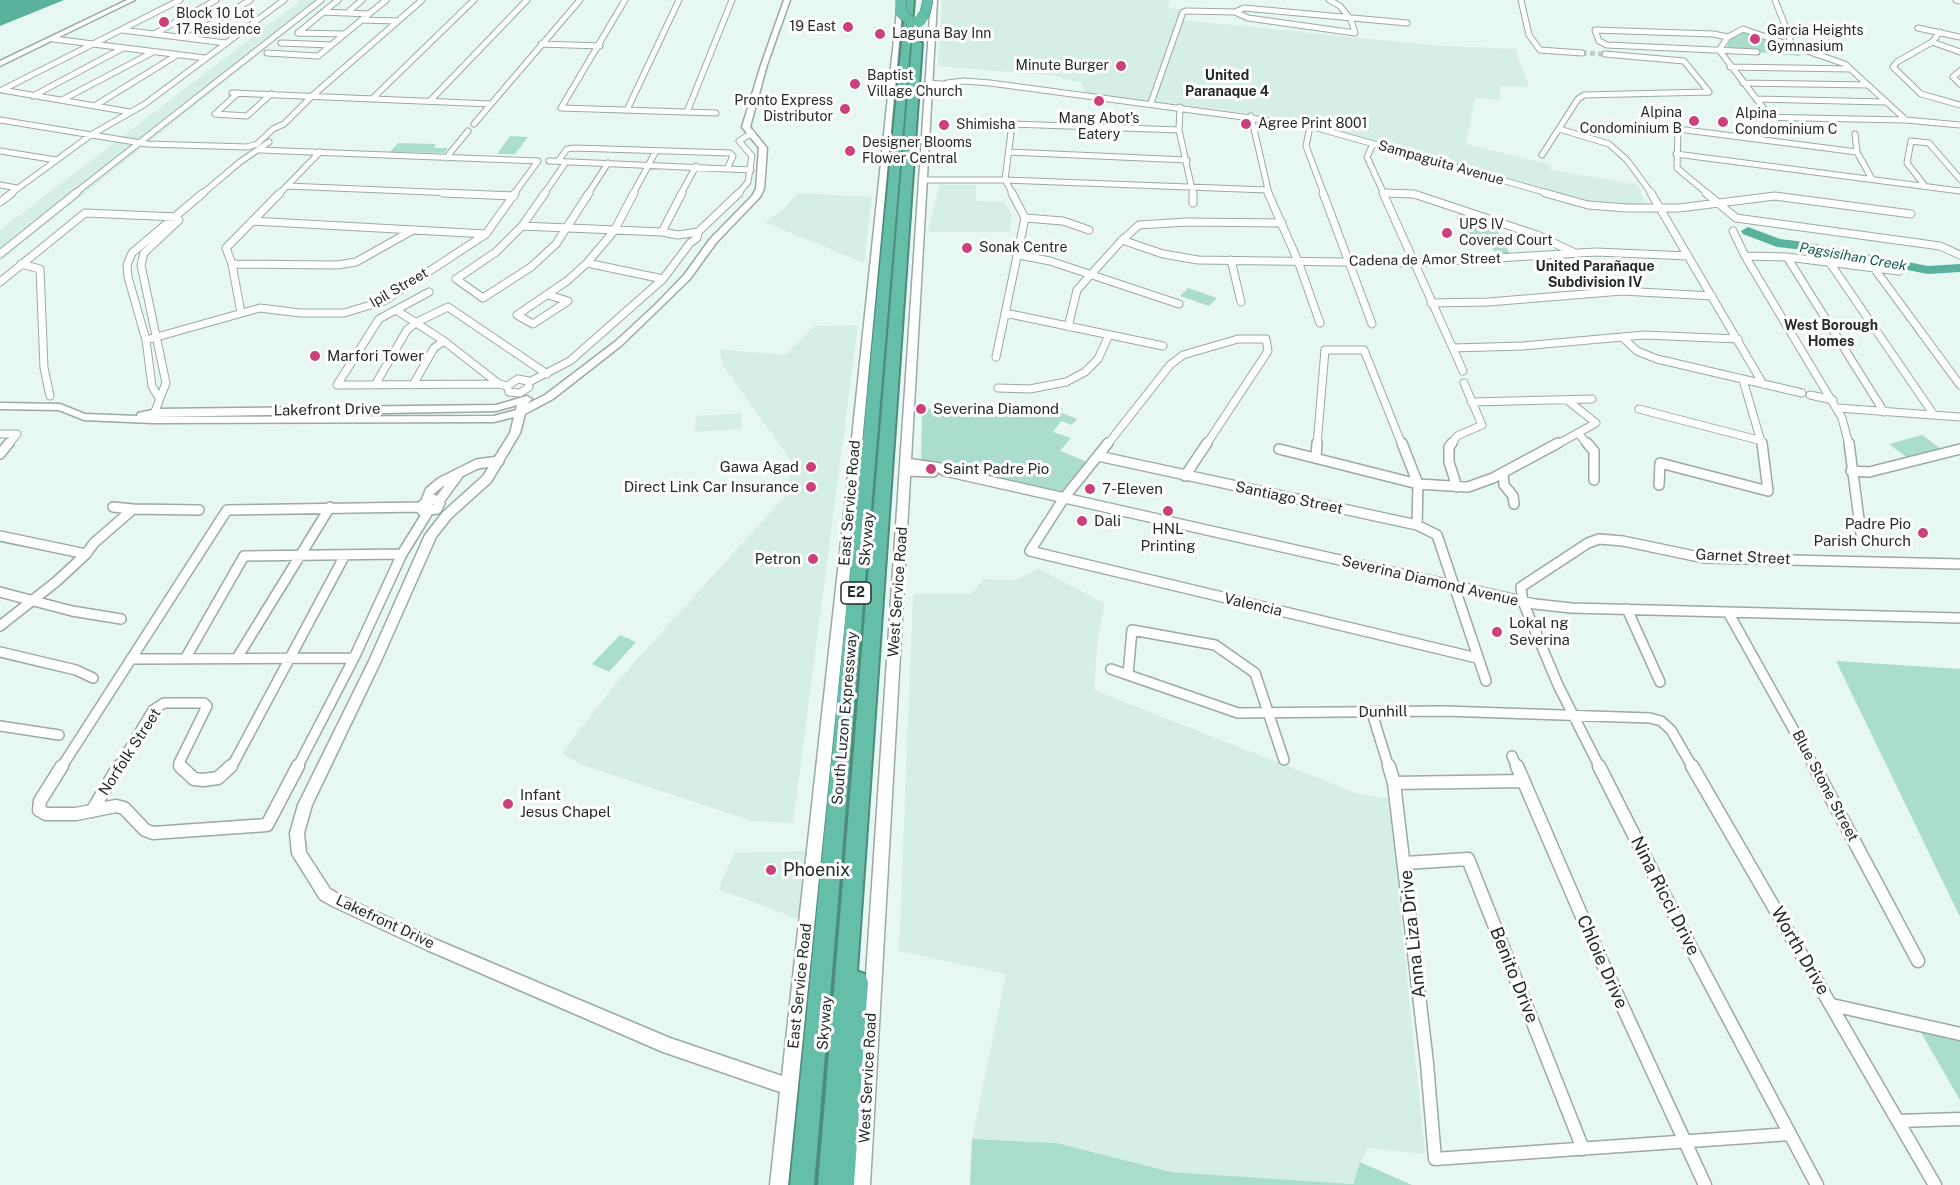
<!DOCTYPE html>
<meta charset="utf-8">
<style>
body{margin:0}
canvas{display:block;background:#e7f8f3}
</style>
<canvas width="1960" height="1185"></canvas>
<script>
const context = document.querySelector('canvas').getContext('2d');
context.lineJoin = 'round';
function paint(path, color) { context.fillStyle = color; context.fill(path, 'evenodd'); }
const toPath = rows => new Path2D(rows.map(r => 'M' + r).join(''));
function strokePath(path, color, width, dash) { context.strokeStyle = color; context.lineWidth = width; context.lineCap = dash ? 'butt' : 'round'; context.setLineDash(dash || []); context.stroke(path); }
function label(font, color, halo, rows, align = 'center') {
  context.font = font + ' "Public Sans",sans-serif'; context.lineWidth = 6; context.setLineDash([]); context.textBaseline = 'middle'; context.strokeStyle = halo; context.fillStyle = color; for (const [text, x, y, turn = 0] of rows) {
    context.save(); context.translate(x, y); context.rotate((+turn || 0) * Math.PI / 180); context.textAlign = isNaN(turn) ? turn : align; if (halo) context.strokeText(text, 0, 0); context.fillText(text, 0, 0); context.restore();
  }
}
paint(toPath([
 [301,0,327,0,0,261,0,230],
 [942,0,1170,0,1167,8,1187,10,1184,20,1429,45,1515,49,1529,87,1499,86,1501,100,1475,98,1466,144,1551,165,1550,170,1638,185,1646,204,1582,201,1313,124,1271,116,1085,93,1082,83,1054,76,938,66],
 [939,185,976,185,976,201,1004,202,1012,214,1010,232,928,232],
 [797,193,872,197,864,263,764,222,784,209],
 [858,325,793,823,752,821,588,767,561,754,621,677,787,494,791,461,724,367,719,349,784,355,815,326],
 [742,413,741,429,695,432,696,416],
 [1038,568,1105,604,1098,637,1094,690,1361,795,1389,798,1425,1154,1368,1148,1360,1162,1353,1184,1171,1172,1057,1143,972,1139,1006,974,899,951,913,594,971,594,984,579,1017,580],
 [807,851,798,919,718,889,735,853]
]), '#d5efe7');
paint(toPath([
 [1743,31,1805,52,1799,56,1726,49,1730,38],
 [510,136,528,137,515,154,497,154],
 [398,143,436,144,434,148,448,148,444,153,390,152],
 [1461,212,1500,225,1498,235,1511,255,1497,255,1491,246,1472,247,1456,218],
 [1188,288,1217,298,1209,306,1180,296],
 [922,408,990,413,989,416,1063,408,1060,412,1077,419,1072,425,1061,421,1053,432,1071,438,1060,451,1085,461,1087,463,1060,493,921,464],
 [1922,435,1944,451,1910,460,1889,444],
 [620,635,636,642,609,672,592,664],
 [1836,661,1960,669,1960,917],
 [1920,1031,1960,1041,1960,1100],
 [972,1139,1057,1143,1171,1172,1353,1184,1360,1162,1412,1185,970,1185]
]), '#aaddce');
paint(toPath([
 [0,0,64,0,0,26]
]), '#5ab29c');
paint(toPath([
 [1748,227,1780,239,1805,242,1928,266,1960,264,1960,272,1928,274,1805,250,1777,247,1743,234,1741,231,1748,227]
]), '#5ab29c');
strokePath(toPath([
 [1582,53,1605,54]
]), '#c0cfcb', 5, [5, 3]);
const streetFar3 = toPath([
 [625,0,561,108,716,113],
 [1521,0,1529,35,1540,50,1582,53],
 [1775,0,1790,38,1789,43],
 [1956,0,1960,1],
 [323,12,369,14],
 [1235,12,1248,18,1355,33,1351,20,1340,6,1329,0],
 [347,13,362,0],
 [361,20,398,21],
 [1918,28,1960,37],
 [122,30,226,43],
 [1940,32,1932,42,1897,62,1893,67,1921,94,1960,105],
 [298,33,338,0],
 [298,33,344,34],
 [154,34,216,0],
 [1728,37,1713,34,1595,30,1599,41,1607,45,1757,52],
 [188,38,250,0],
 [53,39,205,58],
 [1932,42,1960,52],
 [281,43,331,45],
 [541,44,600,46],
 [267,53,318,56,386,0],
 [1605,54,1684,61,1709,92],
 [1730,67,1850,69],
 [1960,71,1953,77,1960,84],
 [929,83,953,85],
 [947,83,964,81,990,83,1310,126,1551,194],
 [1743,83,1868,85],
 [2,90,180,0],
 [2,90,130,112],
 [232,93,491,104],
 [238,93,215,114,247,116,271,94],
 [33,96,123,48],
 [372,99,474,0],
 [1756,99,1885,102],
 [62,100,153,52],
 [430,101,527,0],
 [1151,103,1183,12,1186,11,1235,12,1244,8,1407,23],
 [96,105,177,55],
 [1180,107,1179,130,1193,194],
 [627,110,679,0],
 [687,112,732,0],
 [1251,116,1269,194],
 [1754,117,1906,120,1960,125],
 [1771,118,1719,50,1728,37,1743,29,1845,64,1906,120],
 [0,120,147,144,247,147,257,144,273,129,284,124,312,96,422,0],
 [474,124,580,0],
 [1310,126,1306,146,1324,194],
 [1559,129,1609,144,1627,160,1652,194],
 [1855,134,1857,152,1872,179],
 [1373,144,1367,157,1384,194],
 [260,150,538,161],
 [0,151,56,160],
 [1009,152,1187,160],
 [1676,154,1960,191],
 [1542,155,1578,99,1584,95,1709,92],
 [446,158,468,131],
 [549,161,751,170],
 [558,161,567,149,574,148,730,153,733,156,728,167],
 [923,180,1005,180,1267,190],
 [0,185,17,188],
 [287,186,477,194],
 [1925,186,1907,163,1911,141,1929,143,1960,179],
 [1385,193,1415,194],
 [10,194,91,135,145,104,284,0],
 [74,194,321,0],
 [202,194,240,162,269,142],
 [279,194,320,152],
 [514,194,538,161],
 [544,194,566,162],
 [588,194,608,163],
 [633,194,656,151],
 [681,194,696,166],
 [738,194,748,182,752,156,739,141,752,133],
 [1013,194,1005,180,1012,124,1179,130],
 [1708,194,1677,168,1678,129,1857,152]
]);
const streetFar2 = toPath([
 [443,193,514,196],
 [545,193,522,226,496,252,456,279,483,298,531,267,556,244,589,193],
 [1193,193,1193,203],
 [1268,193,1298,261,1320,323],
 [1323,193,1372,324],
 [1383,193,1463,371],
 [1385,193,1414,194,1537,235,1575,253],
 [1545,193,1588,205,1627,208,1679,208,1775,196,1911,214],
 [1651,193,1763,384],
 [1706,193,1736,218,1940,246,1960,255],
 [0,202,12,193],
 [1025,218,1063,221,1089,230],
 [252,221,486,234],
 [522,226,662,232,678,235,698,232,739,193],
 [1733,231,1745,256,1842,418,1849,445],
 [662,232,682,193],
 [1122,240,1163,254,1198,260,1415,263,1596,252,1688,256],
 [0,254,76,193],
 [1019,255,1050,261,1179,304],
 [1745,256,1787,257,1899,271],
 [1787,257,1884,412],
 [1231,260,1241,302],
 [587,263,663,279],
 [1830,263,1934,415],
 [21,264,40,269,44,368,50,396],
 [232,264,337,265,356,262,413,230],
 [1874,268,1960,385],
 [0,282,85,213,177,217],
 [548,295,568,301,533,324,517,315,567,281,587,263,614,231,634,193],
 [1431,303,1488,302,1622,291,1712,296],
 [396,310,444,341,499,384],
 [241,313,232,264,226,248,280,193],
 [1005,313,1163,346],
 [1068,327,1077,290,1122,240,1139,225,1187,222,1282,223],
 [1622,337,1637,351,1657,359,1802,393],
 [146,340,260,308,300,313,344,313,384,301,486,234,515,193],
 [1453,348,1523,346,1644,335,1738,339],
 [996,357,1025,218,1012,193],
 [518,379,528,381,529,387,520,393,509,392,507,386,518,379],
 [1743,380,1762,445],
 [529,382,570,361,663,279,690,243,697,238,698,232],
 [337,385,499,384,507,386],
 [337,385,379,319,429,292],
 [375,385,407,330,417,322,448,307,547,374],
 [413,385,434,348,444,341],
 [998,388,1030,389,1066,382,1085,372,1098,359,1109,335],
 [1810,395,1833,400],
 [159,398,152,386,146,340,128,277,127,265,132,253,203,193],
 [1471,402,1592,399],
 [1838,408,1960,417],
 [1639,409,1762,441],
 [152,419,166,383,141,265,144,253,179,220],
 [1578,433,1588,445],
 [0,434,17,434,8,445],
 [1107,445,1170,365,1183,355,1238,339,1266,339,1268,351,1206,445],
 [1317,445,1325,350,1364,350,1402,445],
 [1451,445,1457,436,1482,425,1464,383],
 [1556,445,1596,423,1567,400]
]);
const streetFar1 = toPath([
 [1108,443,1064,498,1030,551,1477,658],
 [1402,443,1418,484,1417,525],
 [1452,443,1449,447,1449,462,1457,487],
 [1587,443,1594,451,1594,480],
 [1849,443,1861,534],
 [1279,449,1418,484,1468,487,1493,478,1558,443],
 [0,454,9,443],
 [1098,456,1417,525,1437,535,1486,681],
 [1316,457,1317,443],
 [906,463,940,468,945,471,1535,604,1571,608,1960,618],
 [906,471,933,472],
 [1851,471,1869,472,1960,449],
 [1503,473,1504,485,1513,496,1514,504],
 [1185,476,1207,443],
 [1659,485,1660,463,1768,491,1762,443],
 [433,499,440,503,437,509,422,511,422,505,433,499],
 [426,501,430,491,441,482,477,464,499,461],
 [439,501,458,475],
 [133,509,199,510],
 [0,536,86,554,57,581,0,626],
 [86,554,94,543,133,509,113,507],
 [0,592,72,611,121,619],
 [1627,609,1660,682],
 [1728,612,1815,768],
 [0,652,76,670,93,678],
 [237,658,330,507],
 [132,659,354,658],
 [185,659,244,556,402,554],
 [1111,669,1238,713,1444,711,1650,718,1661,721,1671,730,1693,768],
 [1128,675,1132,630,1215,645,1255,673,1284,760],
 [1372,713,1389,768],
 [0,726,59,735],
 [1512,756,1517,768],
 [61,768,227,510,421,507],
 [118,768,153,710,164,703,204,703,207,706,179,763,181,768],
 [231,768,345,555],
 [297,768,354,658,402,554,428,512],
 [1600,768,1558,685,1523,602,1521,587,1588,543,1599,539,1623,541,1704,558,1960,564]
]);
const street = toPath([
 [62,766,40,801,39,810,46,814,76,814,116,806,124,808,145,830,153,833,267,825,298,766],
 [180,766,194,779,203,780,218,778,231,766],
 [1389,766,1394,783,1427,1063,1435,1159,1790,1134],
 [1517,766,1596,949,1705,1185],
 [1599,766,1689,944,1817,1185],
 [1692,766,1935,1185],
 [1814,766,1918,961],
 [1394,783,1523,781],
 [92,811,119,766],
 [1405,863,1468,859,1583,1149],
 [1832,1005,1960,1034],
 [1898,1121,1960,1119]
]);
const secondary = toPath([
 [127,0,135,0,0,66,0,61,127,0],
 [784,0,790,0,767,65,750,127,767,148,764,189,760,197,716,243,690,279,622,345,553,399,525,414,520,433,491,482,451,518,436,537,381,661,312,805,304,833,306,852,330,889,342,896,437,940,670,1038,782,1076,840,552,898,1,903,0,852,552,788,1185,770,1185,780,1092,663,1052,427,950,332,906,320,899,292,854,290,833,298,805,369,661,425,535,443,512,483,476,510,433,514,417,494,422,152,423,84,420,59,410,0,409,0,403,60,404,85,414,137,416,138,413,157,409,496,405,527,396,532,399,527,404,545,395,616,341,655,305,684,275,710,239,752,196,756,189,759,148,742,127,761,65,784,0],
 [517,405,516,410,494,416,151,417,496,411,517,405],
 [931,0,937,0,870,1185,852,1185,931,0]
]);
const highway = toPath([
 [906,0,914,0,814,1185,790,1185,906,0],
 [917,40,922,43,857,971,865,974,868,982,854,1185,818,1185,912,43,917,40]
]);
strokePath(streetFar3, '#9aaaa5', 7);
strokePath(streetFar2, '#9aaaa5', 9);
strokePath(streetFar1, '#9aaaa5', 12);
strokePath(street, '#9aaaa5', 15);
strokePath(secondary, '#9aaaa5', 3);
strokePath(highway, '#4e8b7c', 4);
strokePath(streetFar3, '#fff', 5);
strokePath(streetFar2, '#fff', 7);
strokePath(streetFar1, '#fff', 9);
strokePath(street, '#fff', 12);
paint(secondary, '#fff');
paint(highway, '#65bea8');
const highwayBridge = toPath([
 [901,0,901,12,911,22],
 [919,22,925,13,928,0]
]);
strokePath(highwayBridge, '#4e8b7c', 11, []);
strokePath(highwayBridge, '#65bea8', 10);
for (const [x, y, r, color] of [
 [164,22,6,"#cb417a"],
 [848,27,6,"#cb417a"],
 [880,34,6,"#cb417a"],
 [1755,39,6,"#cb417a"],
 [1121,66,6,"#cb417a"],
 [855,84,6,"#cb417a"],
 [1099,101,6,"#cb417a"],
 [845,109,6,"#cb417a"],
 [1694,121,6,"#cb417a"],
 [1723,122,6,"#cb417a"],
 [1246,124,6,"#cb417a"],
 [944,125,6,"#cb417a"],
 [850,151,6,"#cb417a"],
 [1447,233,6,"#cb417a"],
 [967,248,6,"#cb417a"],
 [315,356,6,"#cb417a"],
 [921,409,6,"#cb417a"],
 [811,467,6,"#cb417a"],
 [931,469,6,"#cb417a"],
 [811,487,6,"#cb417a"],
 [1090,489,6,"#cb417a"],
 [1168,511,6,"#cb417a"],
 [1082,521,6,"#cb417a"],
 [1923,533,6,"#cb417a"],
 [813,559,6,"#cb417a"],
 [1497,632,6,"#cb417a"],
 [508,804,6,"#cb417a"],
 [771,870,6,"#cb417a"]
]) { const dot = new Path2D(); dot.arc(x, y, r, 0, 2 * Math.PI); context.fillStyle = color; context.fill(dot); strokePath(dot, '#fff', 2); }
label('14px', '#242b29', '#fff', [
 ["Block 10 Lot",176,14],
 ["17 Residence",176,30],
 ["19 East",836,27,"right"],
 ["Garcia Heights",1767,31],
 ["Gymnasium",1767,47],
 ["Laguna Bay Inn",892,34],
 ["Minute Burger",1109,66,"right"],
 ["Baptist",867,76],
 ["Village Church",867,92],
 ["Pronto Express",833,101,"right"],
 ["Distributor",833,117,"right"],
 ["Alpina",1682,113,"right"],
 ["Condominium B",1682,129,"right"],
 ["Alpina",1735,114],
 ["Condominium C",1735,130],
 ["Mang Abot's",1099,119,"center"],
 ["Eatery",1099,135,"center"],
 ["Agree Print 8001",1258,124],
 ["Shimisha",956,125],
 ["Designer Blooms",862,143],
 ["Flower Central",862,159],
 ["UPS IV",1459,225],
 ["Covered Court",1459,241],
 ["Sonak Centre",979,248]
], 'left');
label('bold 14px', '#242b29', '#fff', [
 ["United",1227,76],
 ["Paranaque 4",1227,92],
 ["United Parañaque",1595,267],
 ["Subdivision IV",1595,283],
 ["West Borough",1831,326],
 ["Homes",1831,342]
]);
label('14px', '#242b29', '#fff', [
 ["Sampaguita Avenue",1441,163,16],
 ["Cadena de Amor Street",1425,260,-1],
 ["Ipil Street",399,288,-30]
]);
label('italic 14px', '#0e594a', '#fff', [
 ["Pagsisihan Creek",1853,257,10]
]);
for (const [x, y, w] of [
 [856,593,30]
]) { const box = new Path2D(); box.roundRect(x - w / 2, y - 11, w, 22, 4.5); context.fillStyle = '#fff'; context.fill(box); strokePath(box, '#242b29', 1.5); }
label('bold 14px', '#242b29', null, [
 ["E2",856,593]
]);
label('15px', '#242b29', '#fff', [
 ["Marfori Tower",327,356],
 ["Severina Diamond",933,409],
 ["Gawa Agad",799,467,"right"],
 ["Saint Padre Pio",943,469],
 ["Direct Link Car Insurance",799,487,"right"],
 ["7-Eleven",1102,489],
 ["Dali",1094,521],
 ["Padre Pio",1911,524,"right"],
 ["Parish Church",1911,541,"right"],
 ["HNL",1168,529,"center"],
 ["Printing",1168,546,"center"],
 ["Petron",801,559,"right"],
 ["Lokal ng",1509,623],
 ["Severina",1509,640],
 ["Infant",520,795],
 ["Jesus Chapel",520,812]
], 'left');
label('15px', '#242b29', '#fff', [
 ["Lakefront Drive",327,410,-1],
 ["Santiago Street",1289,498,12],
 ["East Service Road",850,503,-85],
 ["Skyway",867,539,-85],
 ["Garnet Street",1743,557,3],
 ["Severina Diamond Avenue",1430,581,13],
 ["West Service Road",898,592,-86],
 ["Valencia",1253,605,13],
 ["Dunhill",1383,712,-1],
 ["South Luzon Expressway",845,718,-85],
 ["Norfolk Street",130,752,-57],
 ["Blue Stone Street",1825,786,62],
 ["Lakefront Drive",385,922,25],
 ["East Service Road",800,986,-84],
 ["Skyway",825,1023,-85],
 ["West Service Road",868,1078,-87]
]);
label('18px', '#242b29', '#fff', [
 ["Phoenix",783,870]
], 'left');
label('18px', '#242b29', '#fff', [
 ["Nina Ricci Drive",1665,896,63],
 ["Anna Liza Drive",1413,934,-96],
 ["Worth Drive",1800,951,60],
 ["Chloie Drive",1602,962,66],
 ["Benito Drive",1514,975,68]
]);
</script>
